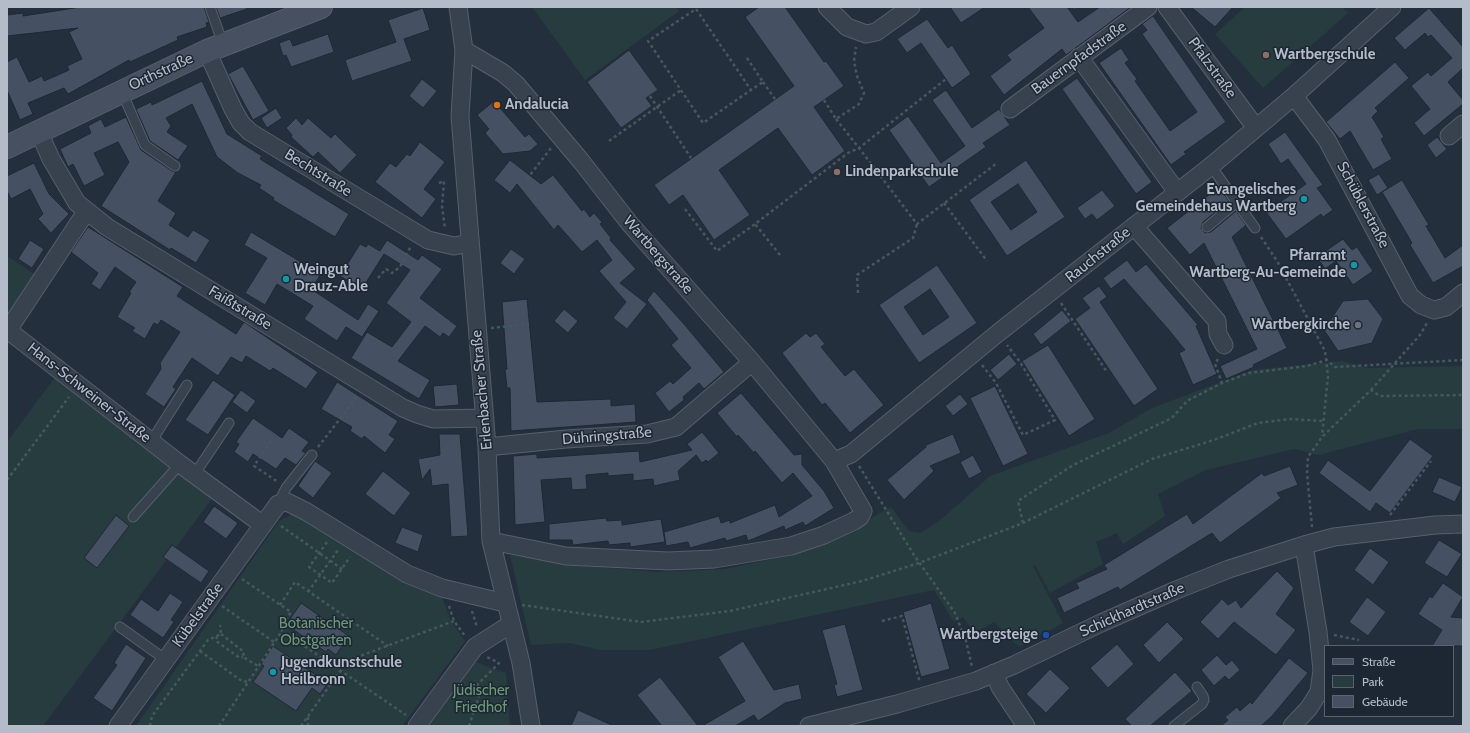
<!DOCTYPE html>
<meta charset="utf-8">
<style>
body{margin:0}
#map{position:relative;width:1470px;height:733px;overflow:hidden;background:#242f3e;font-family:Cabin,sans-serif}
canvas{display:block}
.frame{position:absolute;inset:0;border:8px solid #b4bcc9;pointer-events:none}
.legend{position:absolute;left:1324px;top:645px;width:130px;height:72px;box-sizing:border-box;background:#1d2633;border:1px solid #59626f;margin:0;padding:5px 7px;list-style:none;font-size:12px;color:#b4bcc9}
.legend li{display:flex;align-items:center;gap:8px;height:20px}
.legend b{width:20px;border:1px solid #59626f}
</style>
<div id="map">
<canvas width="1470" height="733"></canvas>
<div class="frame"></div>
<ul class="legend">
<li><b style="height:5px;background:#465061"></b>Straße</li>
<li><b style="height:11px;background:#263c3f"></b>Park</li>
<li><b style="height:11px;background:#455162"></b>Gebäude</li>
</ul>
</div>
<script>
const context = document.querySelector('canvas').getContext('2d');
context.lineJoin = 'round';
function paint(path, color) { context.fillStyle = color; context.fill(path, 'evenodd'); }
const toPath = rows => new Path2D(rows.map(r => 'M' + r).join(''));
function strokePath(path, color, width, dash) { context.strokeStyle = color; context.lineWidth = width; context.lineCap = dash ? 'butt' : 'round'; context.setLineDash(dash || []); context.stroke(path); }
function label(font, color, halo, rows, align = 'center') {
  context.font = font + ' Cabin,sans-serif'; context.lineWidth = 3; context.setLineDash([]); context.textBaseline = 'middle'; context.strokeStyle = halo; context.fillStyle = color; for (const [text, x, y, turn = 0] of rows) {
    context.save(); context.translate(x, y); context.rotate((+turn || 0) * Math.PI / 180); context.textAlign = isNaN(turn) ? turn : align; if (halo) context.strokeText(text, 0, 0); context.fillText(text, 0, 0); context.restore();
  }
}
paint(toPath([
 [532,7,676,7,679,11,585,80],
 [1245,7,1342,7,1348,13,1263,88,1215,34],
 [7,256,37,276,7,323],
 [1342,361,1368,368,1463,366,1463,429,1418,429,1319,455,1294,449,1206,470,1158,494,1165,516,1123,544,1117,533,1096,542,1103,564,1050,593,1035,565,1033,566,1063,623,1020,647,1009,638,994,622,974,633,963,617,954,622,934,590,650,650,601,650,569,643,531,645,510,555,572,565,660,572,725,569,791,555,848,531,891,507,909,531,921,533,944,517,990,476,1109,433,1152,408,1253,370],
 [55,377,214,496,43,726,7,726,7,442],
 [296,512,441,594,451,621,465,641,402,726,136,726,279,521],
 [476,662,506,673,510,726,428,726]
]), '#263c3f');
const building = toPath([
 [81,7,204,7,209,22,206,23,207,27,177,37,178,40,130,62,129,60,68,94,64,88,28,103,33,114,20,120,7,90,7,62,17,57,29,82,42,76,44,81,58,75,69,70,67,66,82,59,69,32,78,28,7,36,7,15,23,13,23,16,81,7],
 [216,7,246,7,247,9,220,18,216,7],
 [759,7,785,7,824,62,826,61,844,86,814,107,845,151,812,175,778,128,719,170,750,215,714,240,683,195,669,205,654,185,794,86,745,17,759,7],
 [950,7,985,7,961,23,950,7],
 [1028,7,1067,7,1078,22,1100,7,1131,7,1066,55,1062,49,1004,95,990,76,1011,60,1007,55,1044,28,1028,7],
 [1191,7,1233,7,1215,27,1191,7],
 [423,8,430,30,404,39,412,61,352,81,345,60,396,42,388,20,423,8],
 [1429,8,1463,47,1463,70,1462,69,1448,82,1463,100,1463,104,1424,136,1414,123,1430,109,1411,86,1428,72,1431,76,1452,58,1431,35,1428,37,1425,33,1405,50,1394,38,1429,8],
 [1153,16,1226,122,1184,152,1186,154,1171,165,1099,63,1121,48,1129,60,1125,63,1137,79,1135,81,1170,131,1197,112,1142,34,1147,30,1142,24,1153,16],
 [927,19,948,48,952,45,971,74,952,88,921,43,907,53,897,39,927,19],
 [328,34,334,52,291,67,286,55,283,56,279,43,290,39,293,46,328,34],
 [629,50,658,90,646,98,652,106,621,128,587,82,629,50],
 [1395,62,1409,78,1375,108,1378,111,1372,117,1384,137,1381,139,1392,159,1373,170,1350,131,1340,139,1326,122,1395,62],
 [243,66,269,111,253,120,228,74,243,66],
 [1077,78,1152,182,1136,194,1062,89,1077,78],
 [422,79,437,91,423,108,409,96,422,79],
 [202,81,227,134,262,156,260,159,349,214,335,237,273,200,274,198,259,188,261,185,238,173,217,157,192,104,166,118,171,126,167,132,188,146,178,160,150,141,136,109,151,102,152,105,202,81],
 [946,90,972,128,999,109,1010,125,983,143,986,147,929,187,889,130,908,116,941,163,965,146,932,100,946,90],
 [494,101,525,137,529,134,538,144,530,151,503,154,485,133,489,129,477,115,494,101],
 [276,108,282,118,267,128,261,118,276,108],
 [126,117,141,150,172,171,176,172,158,201,176,213,169,225,188,237,193,230,210,240,196,263,171,248,170,250,101,206,129,162,118,142,94,153,105,175,84,186,73,164,68,167,60,149,91,133,88,126,101,119,105,127,126,117],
 [296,118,302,125,308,118,331,138,335,134,357,155,340,173,318,152,313,157,291,137,292,135,286,128,296,118],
 [1285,132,1323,185,1317,188,1333,210,1323,217,1321,214,1286,239,1266,212,1306,184,1288,159,1281,164,1268,144,1285,132],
 [1437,137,1447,149,1436,158,1427,145,1437,137],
 [420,142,445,162,424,189,436,199,422,218,375,182,390,163,396,167,407,154,410,156,420,142],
 [510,160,541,184,553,175,582,211,584,209,590,217,594,213,602,222,600,224,611,238,610,240,636,269,620,283,647,304,627,329,613,318,626,302,599,271,612,260,597,240,582,252,558,225,554,230,517,184,510,193,494,180,510,160],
 [1026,160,1065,217,1007,256,969,200,1026,160],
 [1018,184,1037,212,1011,230,991,202,1018,184],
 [34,163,49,194,69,214,51,233,38,219,43,214,30,189,11,199,7,191,7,176,34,163],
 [1379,174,1388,188,1377,195,1368,180,1379,174],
 [1402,180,1429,225,1426,226,1445,258,1463,245,1463,266,1433,283,1410,245,1412,243,1382,192,1402,180],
 [1219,187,1229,201,1203,222,1201,228,1205,233,1211,232,1236,211,1246,225,1232,237,1287,348,1253,365,1254,367,1226,379,1220,366,1257,349,1204,243,1190,255,1167,228,1219,187],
 [1102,190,1115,206,1097,220,1092,214,1085,219,1077,208,1102,190],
 [88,227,183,287,177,296,236,334,244,322,318,372,306,389,273,368,270,371,246,356,242,363,231,357,218,376,192,358,173,387,176,389,164,407,145,394,161,369,160,363,180,332,161,320,158,325,154,323,145,339,132,331,135,328,117,317,131,293,129,292,136,282,115,267,100,290,91,284,98,273,71,252,88,227],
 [251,232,321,274,311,289,358,320,368,304,379,311,362,337,346,327,337,341,304,319,313,306,277,284,265,305,245,293,267,258,244,245,251,232],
 [1343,239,1352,250,1357,247,1373,271,1353,285,1336,261,1325,269,1317,257,1343,239],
 [30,240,44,249,32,268,18,259,30,240],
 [387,240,418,260,422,255,442,269,420,298,457,326,449,337,443,333,440,337,425,326,398,361,430,380,419,399,351,358,367,332,392,347,411,322,386,303,410,270,384,254,362,289,340,276,360,244,366,247,368,244,380,251,387,240],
 [511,249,525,259,514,274,500,263,511,249],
 [1127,260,1136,272,1146,264,1198,325,1196,326,1217,374,1193,385,1179,353,1185,350,1168,329,1124,279,1111,289,1103,278,1127,260],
 [937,265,977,323,919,363,879,305,937,265],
 [930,289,949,317,923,335,904,307,930,289],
 [1099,286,1107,297,1100,302,1158,389,1134,406,1075,319,1090,308,1082,298,1099,286],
 [654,291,684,324,724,372,704,389,699,383,683,397,684,400,669,412,655,393,670,381,673,384,691,368,671,345,678,339,647,300,654,291],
 [527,299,537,402,611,399,611,406,635,404,636,422,511,431,510,388,507,388,505,369,507,369,502,302,527,299],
 [1368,299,1383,319,1372,343,1338,351,1324,330,1343,301,1368,299],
 [564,309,578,321,568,333,554,321,564,309],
 [1062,310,1071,321,1041,345,1033,334,1062,310],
 [806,333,810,337,816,333,825,344,821,347,845,376,854,369,884,405,850,433,825,403,822,405,782,353,806,333],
 [1048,345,1095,419,1069,436,1022,361,1048,345],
 [1009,354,1017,364,998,380,990,370,1009,354],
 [213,380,235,395,208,435,185,420,213,380],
 [337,382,398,421,389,435,395,439,385,453,364,436,362,439,350,431,352,427,321,409,337,382],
 [457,384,459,405,435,407,433,386,457,384],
 [995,386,1028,454,1003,466,970,398,995,386],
 [241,390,256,401,247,413,232,402,241,390],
 [741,393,794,455,802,454,802,465,824,491,834,508,805,526,803,522,785,530,784,526,748,541,746,535,726,541,725,538,690,548,688,542,666,546,664,532,719,516,721,523,730,520,730,523,775,505,779,517,812,496,793,473,782,483,755,451,754,453,738,435,737,437,717,413,741,393],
 [960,394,968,404,953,416,945,406,960,394],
 [253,418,282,438,289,428,309,442,302,451,306,453,296,465,285,458,276,469,253,454,248,462,234,452,239,444,236,442,253,418],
 [702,432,719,453,708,462,706,460,702,463,696,455,678,471,680,480,654,486,653,479,633,481,633,474,608,476,608,473,586,475,587,489,572,490,571,478,541,480,545,522,515,525,513,456,537,454,537,458,639,451,640,462,692,450,687,444,702,432],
 [439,434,460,434,468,536,451,537,448,484,432,486,430,469,422,480,418,459,440,455,439,434],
 [953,434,961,453,930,466,934,471,904,500,887,480,926,447,926,445,953,434],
 [1410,439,1433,456,1390,513,1376,503,1370,512,1319,473,1328,460,1370,491,1410,439],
 [973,455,982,472,969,479,960,462,973,455],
 [315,461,332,473,313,498,298,486,315,461],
 [1290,466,1298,485,1277,493,1281,498,1220,543,1212,533,1120,590,1118,587,1064,613,1057,598,1079,588,1076,583,1107,569,1104,565,1187,514,1193,524,1262,473,1264,476,1290,466],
 [383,471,411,493,394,516,365,494,383,471],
 [1439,477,1462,487,1455,502,1432,492,1439,477],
 [214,506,238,523,226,539,203,522,214,506],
 [116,515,129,526,97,568,84,558,116,515],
 [606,518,607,521,622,520,622,525,661,519,665,542,630,547,630,543,609,545,608,541,573,545,572,540,549,540,549,524,606,518],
 [402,527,423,535,418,552,395,543,402,527],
 [1439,540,1462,554,1447,577,1424,563,1439,540],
 [172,545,209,571,201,583,163,557,172,545],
 [1370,548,1389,562,1373,585,1354,570,1370,548],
 [1277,571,1294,588,1276,614,1296,630,1276,655,1234,622,1218,639,1200,622,1222,599,1228,605,1236,600,1241,608,1277,571],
 [1443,583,1463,597,1451,617,1463,618,1463,646,1432,646,1442,630,1418,614,1430,596,1432,598,1443,583],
 [170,593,183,602,171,620,174,622,163,638,130,615,141,599,158,611,170,593],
 [1367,597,1386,612,1368,636,1349,622,1367,597],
 [301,603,349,636,336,655,328,649,326,652,294,630,296,627,288,622,301,603],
 [931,603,950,669,921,677,903,612,931,603],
 [1167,622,1184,639,1159,663,1143,645,1167,622],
 [845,624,863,690,837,697,834,685,837,684,822,630,845,624],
 [743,641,774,690,799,684,802,699,785,703,758,721,754,715,735,726,702,726,745,701,718,657,743,641],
 [126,644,146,658,112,711,93,698,117,665,114,663,126,644],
 [1117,644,1134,664,1108,688,1090,668,1117,644],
 [273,646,328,683,320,694,312,688,296,711,253,682,264,666,261,664,273,646],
 [1217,655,1226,665,1232,660,1240,670,1229,680,1225,676,1214,686,1201,670,1217,655],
 [1289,658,1308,673,1272,716,1261,726,1221,726,1228,720,1225,717,1237,707,1240,711,1250,702,1252,704,1289,658],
 [1050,669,1070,688,1046,713,1026,694,1050,669],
 [1175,672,1192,691,1150,726,1132,726,1125,719,1175,672],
 [660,677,685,709,698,726,662,726,637,695,660,677],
 [578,710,614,726,571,726,578,710]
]);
paint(building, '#455162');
strokePath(building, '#1f2835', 1);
const lane = toPath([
 [210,7,223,44],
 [122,92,145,145,175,166],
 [1211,166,1255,228],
 [1207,227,1237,202],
 [151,442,187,385],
 [194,475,229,423],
 [278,504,286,488,312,455],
 [133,517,180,464],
 [120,627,166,660],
 [1174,726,1202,704,1204,700,1203,696,1197,687]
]);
const street = toPath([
 [458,7,464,50,460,116,487,447,491,541,521,663,531,726],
 [827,7,847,27,866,34,876,32,911,7],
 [1167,7,1256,128],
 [464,50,503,73,516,84,581,161,630,224,752,362,834,461,863,511,860,517,854,521,824,535,791,546,714,559,668,561,566,556,491,541],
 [207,51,233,109,241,123,250,132,428,240,454,246,470,243],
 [1079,57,1177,192],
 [1294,96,1327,140,1410,296,1421,305,1434,310,1446,307,1463,293],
 [1010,109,1148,7],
 [39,132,51,159,77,203,107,227,403,408,417,414,433,419,485,418],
 [1449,136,1463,124],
 [86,212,10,327,9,331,180,464,263,525],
 [1134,226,1217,321,1218,334,1224,345],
 [487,447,566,439,647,434,676,427,752,362],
 [834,461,851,454,998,333,1211,166,1294,96,1392,7],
 [994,673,1000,687,1026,726],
 [118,726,278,504,287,502,307,512,407,574,442,588,505,603],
 [417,726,475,647,511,624],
 [809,726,897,704,976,681,1014,665,1101,623,1174,591,1229,569,1304,545,1334,537,1435,525,1463,524],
 [1292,726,1309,708,1319,692,1322,670,1318,632,1304,545]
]);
const secondary = toPath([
 [7,147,207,51,321,7]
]);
strokePath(lane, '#565f6c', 11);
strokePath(street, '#565f6c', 19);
strokePath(secondary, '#565f6c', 24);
strokePath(toPath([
 [1073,7,1076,7],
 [1106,7,1113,15],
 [747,58,763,82,751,90,696,9,648,41,703,123,751,90],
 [763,82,775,99],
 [650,96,691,158],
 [824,100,836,119,859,104,864,93,857,76,854,61,856,47],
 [836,119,859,148,946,79],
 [609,141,681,90],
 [527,179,551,148],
 [439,183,444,181,442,206,445,229],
 [944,203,987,261],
 [685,209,717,251,755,224],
 [1261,237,1277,261,1325,351,1328,376,1322,436],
 [780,255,755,224,848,153,859,148,917,224,997,163],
 [378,278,386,269,392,273,400,267,411,246],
 [858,293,857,275,913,238,917,224],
 [1061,303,1107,372],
 [491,328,529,324],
 [1218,359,1215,364,1222,383],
 [982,365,996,383,1023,435,1055,420,1020,362,1007,345],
 [1371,390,1420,335,1427,323],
 [271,441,254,466,278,482],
 [318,447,357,397],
 [859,466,914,555,955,613,966,641,972,667],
 [7,480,69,397],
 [1390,515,1431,461],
 [1023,523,1018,501,1073,465,1172,418,1187,401,1222,383,1249,373,1307,366,1327,360,1335,367,1463,360],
 [281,526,342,569],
 [1312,527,1307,473,1308,457,1322,437,1371,390,1380,396,1463,395],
 [327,542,309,567,332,583,350,557],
 [242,579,291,612,283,624,282,631,406,715],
 [308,592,338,550],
 [280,605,295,582,388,646],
 [522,605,641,622,730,611,862,581,919,563,1023,523,1152,459,1214,440,1258,423,1290,419,1322,421],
 [222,606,274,642],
 [449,606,454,621,465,636],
 [472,611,477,627],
 [882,621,902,616,920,683],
 [962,632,985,636],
 [221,634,244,652,243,657,258,666],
 [1334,635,1359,640],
 [217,636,216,641,240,658,243,657],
 [200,651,243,682,248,681],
 [333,666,454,621],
 [150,726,152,716,208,640,221,634,220,625],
 [219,726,282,631],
 [301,726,340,671],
 [308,726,308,717],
 [469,726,479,696,477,693,478,684,499,663,487,657]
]), '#44595c', 2.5, [3, 3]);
strokePath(lane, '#38414e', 9);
strokePath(street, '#38414e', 17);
strokePath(secondary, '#465061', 22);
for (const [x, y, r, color] of [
 [1266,55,4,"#8d6e63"],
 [497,105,4,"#e8710a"],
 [837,172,4,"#8d6e63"],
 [1304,199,4,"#0f9aa8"],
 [1354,265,4,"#0f9aa8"],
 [286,279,4,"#0f9aa8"],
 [1358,325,4,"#6b7280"],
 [1046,635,4,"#1a4fb4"],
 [273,672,4,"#0f9aa8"]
]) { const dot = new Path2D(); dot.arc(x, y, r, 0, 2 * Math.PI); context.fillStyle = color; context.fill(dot); strokePath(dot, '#1d2633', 1.5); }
label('bold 15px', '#b4bcc9', '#1d2633', [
 ["Wartbergschule",1274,55],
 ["Andalucia",505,105],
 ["Lindenparkschule",845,172],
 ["Evangelisches",1296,190,"right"],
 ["Gemeindehaus Wartberg",1296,207,"right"],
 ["Pfarramt",1346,256,"right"],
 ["Wartberg-Au-Gemeinde",1346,273,"right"],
 ["Weingut",294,270],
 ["Drauz-Able",294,287],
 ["Wartbergkirche",1350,325,"right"],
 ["Wartbergsteige",1038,635,"right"],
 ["Jugendkunstschule",281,663],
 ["Heilbronn",281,680]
], 'left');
label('15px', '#b4bcc9', '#1d2633', [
 ["Bauernpfadstraße",1079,58,-36],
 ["Pfalzstraße",1212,68,54],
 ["Orthstraße",161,72,-25],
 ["Bechtstraße",318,173,32],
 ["Schüblerstraße",1363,205,62],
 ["Wartbergstraße",658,255,49],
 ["Rauchstraße",1098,255,-39],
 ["Faißtstraße",240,308,31],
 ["Erlenbacher Straße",482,390,-95],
 ["Hans-Schweiner-Straße",89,393,38],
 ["Dühringstraße",607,436,-5],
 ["Schickhardtstraße",1132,610,-24],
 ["Kübelstraße",198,615,-54]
]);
label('15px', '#6b9a76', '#1d2633', [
 ["Botanischer",316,624],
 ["Obstgarten",316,641],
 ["Jüdischer",481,691],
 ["Friedhof",481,708]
]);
</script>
